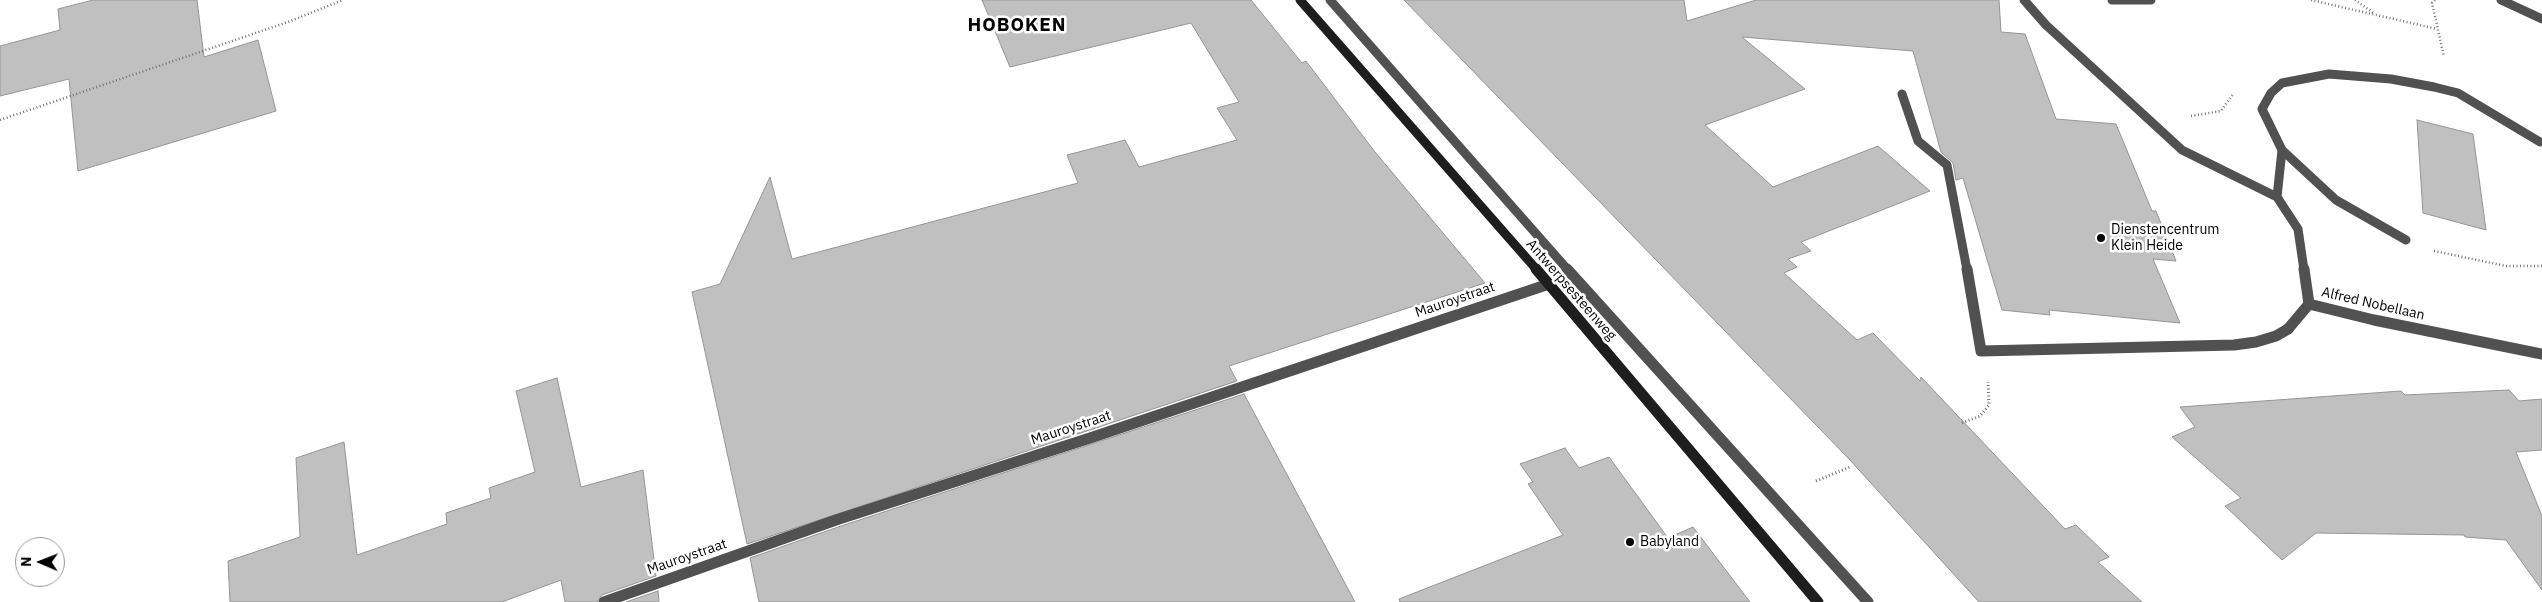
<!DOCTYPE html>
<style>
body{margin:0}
#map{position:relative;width:2542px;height:602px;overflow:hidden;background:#fff;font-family:"IBM Plex Sans",sans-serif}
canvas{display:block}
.north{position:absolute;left:15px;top:537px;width:50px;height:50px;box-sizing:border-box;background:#fff;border:1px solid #999;border-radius:50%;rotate:271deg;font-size:14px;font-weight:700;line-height:20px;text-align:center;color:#000}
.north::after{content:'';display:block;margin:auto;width:18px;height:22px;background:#000;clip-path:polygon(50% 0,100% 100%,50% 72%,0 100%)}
</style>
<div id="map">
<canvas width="2542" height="602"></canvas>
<div class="north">N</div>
</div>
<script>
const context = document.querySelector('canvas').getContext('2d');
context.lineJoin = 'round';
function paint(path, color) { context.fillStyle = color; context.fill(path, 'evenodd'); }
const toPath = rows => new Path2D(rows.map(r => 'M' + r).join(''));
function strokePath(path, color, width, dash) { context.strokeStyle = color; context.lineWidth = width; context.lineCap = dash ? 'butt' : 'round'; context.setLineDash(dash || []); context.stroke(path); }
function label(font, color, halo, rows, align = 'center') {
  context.font = font + ' "IBM Plex Sans",sans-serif'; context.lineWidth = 5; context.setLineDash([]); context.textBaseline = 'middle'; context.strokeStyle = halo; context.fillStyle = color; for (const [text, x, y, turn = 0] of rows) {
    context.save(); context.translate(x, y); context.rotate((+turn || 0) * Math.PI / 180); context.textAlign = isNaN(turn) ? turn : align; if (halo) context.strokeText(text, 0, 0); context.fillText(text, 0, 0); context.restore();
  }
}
const building = toPath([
 [93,0,197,0,204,57,258,40,276,111,78,171,69,79,0,96,0,46,60,30,58,9,93,0],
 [982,0,1251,0,1302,63,1306,61,1375,152,1485,283,1229,366,1237,381,747,544,692,292,720,284,770,177,792,259,1078,183,1067,155,1125,140,1139,167,1237,140,1217,108,1239,102,1191,23,1010,67,982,0],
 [1404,0,1684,0,1687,21,1756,0,1999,0,2001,32,2025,34,2056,119,2116,124,2152,211,2156,211,2176,261,2153,259,2180,323,2049,310,2050,315,2002,310,1963,178,1956,180,1953,163,1941,152,1913,51,1742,37,1805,89,1705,125,1773,187,1878,146,1930,191,1801,242,1811,251,1788,259,1797,267,1784,273,1857,340,1873,333,1920,381,1921,377,2065,529,2076,525,2109,557,2098,562,2142,602,1979,602,1849,459,1404,0],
 [2417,120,2473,134,2486,230,2423,213,2417,120],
 [557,378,581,487,643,470,656,576,602,595,597,602,565,602,561,580,502,602,230,602,228,561,300,537,296,458,344,442,357,555,447,524,446,513,491,498,489,488,535,472,516,391,557,378],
 [2509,390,2519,401,2542,399,2542,450,2516,452,2542,516,2542,590,2506,540,2465,537,2464,535,2316,533,2282,560,2225,506,2241,498,2172,437,2195,427,2180,407,2401,391,2405,395,2509,390],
 [1244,394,1355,602,759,602,750,558,838,527,1244,394],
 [1565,448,1579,468,1609,457,1668,538,1693,527,1750,602,1400,602,1399,599,1563,535,1528,484,1533,482,1520,464,1565,448],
 [658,591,659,602,626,602,658,591]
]);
paint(building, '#c0c0c0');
strokePath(building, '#959595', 1);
strokePath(toPath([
 [2311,0,2437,29],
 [2355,0,2375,14],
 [2435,0,2432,3,2444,57],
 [2191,116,2221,111,2233,94],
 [0,120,288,22,343,0],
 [2434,251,2506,266,2542,266]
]), '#737373', 2.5, [1, 2.5]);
strokePath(toPath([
 [1962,423,1980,416,1989,405,1988,382],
 [1816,481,1850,467]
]), '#737373', 3, [1, 2.5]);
strokePath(toPath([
 [1330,0,1568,270],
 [1902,94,1918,141,1947,165,1967,270]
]), '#515151', 9);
strokePath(toPath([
 [1567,269,1868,602],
 [1967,269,1981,351,2234,345,2256,342,2276,336,2288,329]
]), '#515151', 11);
strokePath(toPath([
 [2024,0,2046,25,2182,150,2277,197,2298,229,2304,270],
 [2112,0,2151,0],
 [2501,0,2542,19],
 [2277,197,2282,150],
 [2406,240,2336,200,2282,150,2262,109,2271,93,2282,83,2329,74,2391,79,2434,87,2458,93,2540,142]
]), '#515151', 9);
strokePath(toPath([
 [2304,269,2309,304],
 [2309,304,2374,320,2542,354],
 [2288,329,2309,304],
 [604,602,836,520,1090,438,1549,284]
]), '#515151', 11);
strokePath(toPath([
 [1300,0,1537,270]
]), '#1e1e1e', 9);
strokePath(toPath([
 [1536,269,1818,602]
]), '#1e1e1e', 11);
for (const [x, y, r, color] of [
 [2101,238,5,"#000"],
 [1630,542,5,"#000"]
]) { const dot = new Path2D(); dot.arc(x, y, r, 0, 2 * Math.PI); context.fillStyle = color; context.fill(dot); strokePath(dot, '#fff', 2); }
label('14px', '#000', '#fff', [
 ["Dienstencentrum",2111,230],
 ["Klein Heide",2111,246],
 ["Babyland",1640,542]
], 'left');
label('14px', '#000', '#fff', [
 ["Antwerpsesteenweg",1571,290,49],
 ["Mauroystraat",1455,300,-19],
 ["Alfred Nobellaan",2373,304,13],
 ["Mauroystraat",1071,428,-18],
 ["Mauroystraat",687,557,-19]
]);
context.letterSpacing = '1px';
label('bold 19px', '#000', '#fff', [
 ["HOBOKEN",1017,26]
]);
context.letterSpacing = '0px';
</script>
